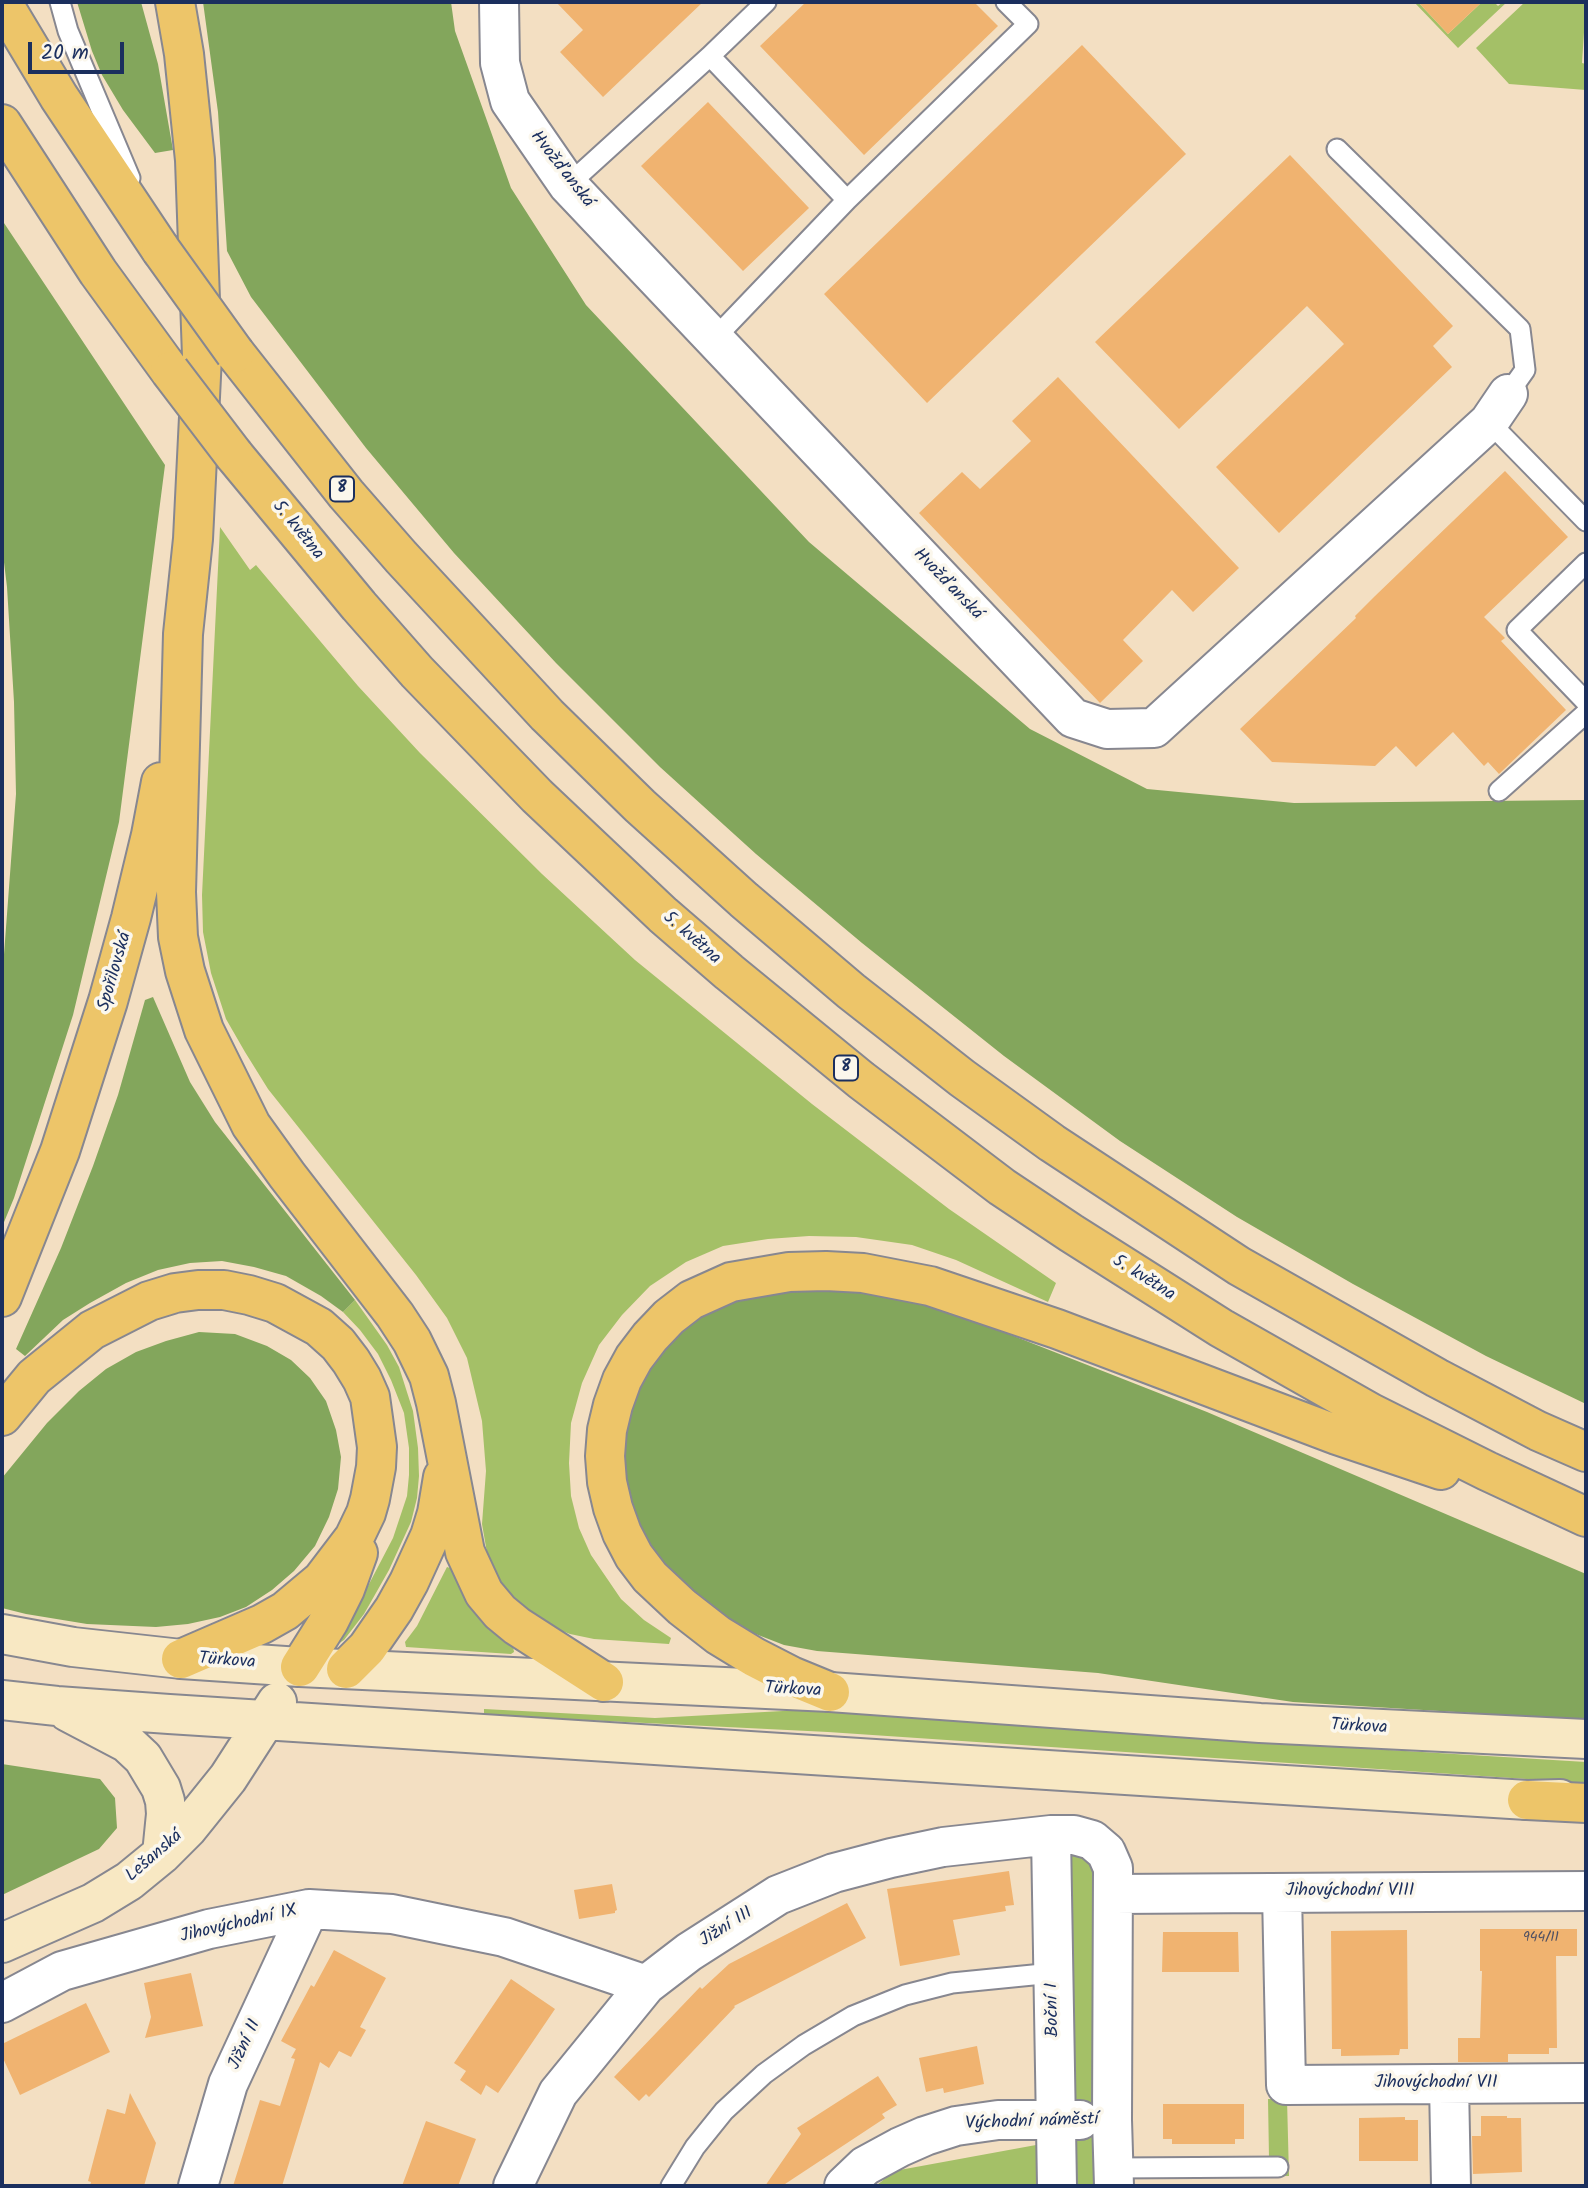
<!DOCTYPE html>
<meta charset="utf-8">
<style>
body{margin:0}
#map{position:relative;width:1588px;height:2188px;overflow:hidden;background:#f3dfc2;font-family:Kalam,sans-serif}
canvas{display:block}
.frame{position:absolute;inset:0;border:4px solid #1b2f5e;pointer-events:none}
.scale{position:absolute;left:28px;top:42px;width:96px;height:32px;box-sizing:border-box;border:4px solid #1b2f5e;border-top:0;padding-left:9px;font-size:21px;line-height:24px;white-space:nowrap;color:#1b2f5e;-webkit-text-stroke:5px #fbf7ec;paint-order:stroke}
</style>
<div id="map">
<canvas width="1588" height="2188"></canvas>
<div class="frame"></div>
<div class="scale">20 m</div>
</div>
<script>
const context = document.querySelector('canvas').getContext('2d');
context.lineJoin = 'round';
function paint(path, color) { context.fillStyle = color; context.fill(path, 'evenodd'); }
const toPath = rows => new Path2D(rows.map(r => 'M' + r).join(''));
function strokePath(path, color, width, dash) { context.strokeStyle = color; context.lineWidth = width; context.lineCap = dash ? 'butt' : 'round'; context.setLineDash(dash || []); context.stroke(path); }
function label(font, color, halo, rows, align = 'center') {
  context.font = font + ' Kalam,sans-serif'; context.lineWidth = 7; context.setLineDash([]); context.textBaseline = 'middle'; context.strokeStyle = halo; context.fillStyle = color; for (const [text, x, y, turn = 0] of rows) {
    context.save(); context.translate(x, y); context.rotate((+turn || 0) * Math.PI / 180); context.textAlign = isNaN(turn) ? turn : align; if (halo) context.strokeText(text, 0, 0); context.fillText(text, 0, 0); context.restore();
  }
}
paint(toPath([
 [1414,2,1418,2,1448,34,1482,2,1494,2,1498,6,1503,2,1507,2,1458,48],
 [1525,2,1586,2,1582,63,1586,64,1586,90,1509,84,1476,48],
 [220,527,250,570,256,565,358,686,420,753,542,874,635,960,812,1104,949,1209,1056,1283,1048,1302,956,1260,912,1245,856,1237,809,1236,768,1239,723,1246,686,1262,650,1286,622,1315,599,1345,582,1383,571,1423,569,1463,571,1496,579,1528,591,1555,621,1599,644,1620,671,1638,669,1644,594,1639,570,1634,547,1625,526,1611,505,1590,490,1567,486,1547,482,1524,486,1471,482,1421,467,1358,447,1318,416,1275,268,1089,245,1052,226,1019,211,973,203,932,202,895],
 [355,1300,387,1345,399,1367,413,1411,418,1448,419,1476,417,1498,411,1522,389,1570,364,1614,344,1640,338,1644,335,1642,368,1586,393,1538,407,1496,409,1475,409,1448,404,1413,391,1380,378,1354,360,1330,343,1312],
 [447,1567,453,1569,513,1646,514,1652,511,1654,406,1647,405,1642,417,1626],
 [484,1709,655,1718,801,1710,829,1710,1241,1741,1586,1762,1586,1783,828,1732,484,1715],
 [1093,1852,1097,2099,1089,2104,1078,2103,1073,2093,1070,1854],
 [1268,2099,1287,2099,1289,2176,1138,2178,1138,2159,1269,2158],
 [1083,2131,1097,2137,1098,2186,1074,2186,1074,2140],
 [1036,2145,1036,2186,876,2186,894,2171]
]), '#a4c067');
paint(toPath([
 [77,2,141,2,158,64,173,150,155,153,123,110,102,75,92,51],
 [203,2,451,2,455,31,511,188,586,305,809,542,1030,729,1147,789,1294,803,1586,800,1586,1404,1486,1356,1353,1284,1237,1217,1120,1141,1004,1056,862,943,756,854,660,767,556,663,454,553,366,448,251,297,227,251,218,112],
 [2,220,165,465,119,822,73,1015,14,1198,2,1227,2,981,16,794,14,702,7,587,2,546],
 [153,997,190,1082,215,1122,355,1300,343,1312,321,1296,286,1276,254,1267,222,1261,190,1263,158,1270,126,1283,90,1303,63,1320,25,1356,16,1349,61,1248,93,1166,118,1095,145,1000],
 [816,1290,876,1291,945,1309,1207,1412,1586,1574,1586,1720,1293,1702,1098,1673,817,1651,784,1645,753,1633,718,1614,670,1576,635,1525,620,1468,629,1404,654,1355,698,1314,761,1292],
 [199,1332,235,1334,267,1346,291,1360,310,1378,326,1401,336,1430,341,1457,338,1489,329,1517,315,1546,294,1571,272,1590,246,1607,220,1617,188,1624,156,1627,87,1624,26,1614,2,1608,2,1478,47,1423,79,1391,106,1369,136,1352,166,1341],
 [2,1764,100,1779,115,1798,117,1828,99,1849,2,1895]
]), '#83a65c');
paint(toPath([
 [556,2,703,2,603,97,560,52,583,30],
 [806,2,974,2,998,26,864,155,760,46],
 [1418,2,1482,2,1448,34],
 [1082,45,1186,154,927,403,824,294],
 [708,102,809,208,743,271,641,166],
 [1290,155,1453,326,1433,346,1452,367,1279,533,1216,467,1344,344,1307,306,1179,429,1095,342],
 [1058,377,1239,568,1193,612,1172,590,1123,640,1143,661,1100,703,919,513,962,472,980,489,1031,441,1012,421],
 [1505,471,1568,537,1484,617,1505,638,1501,641,1566,710,1499,774,1488,762,1484,766,1453,732,1416,767,1396,746,1375,766,1272,762,1240,729,1356,618,1355,616,1375,596],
 [1009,1871,1014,1905,1005,1906,1006,1911,953,1920,960,1955,900,1966,887,1889],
 [612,1884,617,1910,615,1911,615,1913,579,1919,574,1890],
 [847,1903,866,1938,734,2006,735,2007,649,2097,646,2094,639,2101,614,2077,700,1987,702,1989,729,1964],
 [1480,1929,1577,1929,1577,1956,1556,1956,1557,2048,1549,2048,1549,2054,1508,2054,1508,2062,1458,2062,1458,2038,1480,2038,1482,1971,1480,1971],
 [1407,1930,1408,2049,1400,2049,1399,2055,1341,2056,1341,2049,1332,2049,1331,1931],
 [1163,1932,1238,1932,1239,1972,1162,1972],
 [334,1950,386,1978,360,2027,366,2030,351,2057,339,2051,329,2068,320,2062,282,2186,233,2186,260,2100,280,2106,295,2059,291,2058,296,2049,281,2041,311,1985,314,1987],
 [191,1973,203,2026,145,2038,151,2017,144,1983],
 [511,1979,555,2009,498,2093,486,2085,481,2095,460,2080,466,2071,454,2063],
 [86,2003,110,2052,20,2095,2,2056,2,2044],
 [977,2046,984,2084,944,2093,943,2088,926,2092,919,2058],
 [878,2076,897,2105,882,2114,885,2118,782,2186,765,2186,801,2134,797,2128],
 [130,2093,156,2143,144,2186,90,2186,91,2182,88,2181,107,2109,125,2114],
 [1163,2104,1244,2104,1244,2139,1235,2139,1235,2144,1172,2144,1172,2139,1163,2139],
 [1481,2116,1507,2116,1507,2118,1521,2118,1522,2172,1473,2174,1472,2136,1481,2136],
 [1405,2117,1405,2120,1418,2120,1418,2161,1359,2161,1359,2118],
 [426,2121,476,2139,458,2186,402,2186]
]), '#f0b370');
const lane = toPath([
 [60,2,68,31,130,178],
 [710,56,766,2],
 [1337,149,1520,329,1525,370,1508,394],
 [568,185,710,56,847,200,713,340],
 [847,200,1028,24,1006,2],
 [1489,422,1586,521],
 [1586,563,1517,630,1586,702],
 [1499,791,1586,713],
 [1114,2168,1278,2167],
 [671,2186,695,2147,724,2111,764,2074,804,2045,853,2016,905,1995,952,1983,1053,1973]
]);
const street = toPath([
 [499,2,500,63,510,101,568,185,1073,718,1107,729,1154,728,1489,422,1508,394],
 [1051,1835,1057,2186],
 [1282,1893,1286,2085,1586,2083],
 [1114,1894,1586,1891],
 [2,2003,62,1971,209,1929,309,1909,392,1914,504,1937,646,1985],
 [1449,2084,1451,2186],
 [198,2186,228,2084,309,1909],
 [513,2186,558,2093,646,1985,689,1952,778,1895,834,1873,891,1858,943,1847,1051,1835,1074,1835,1092,1840,1106,1852,1113,1868,1112,2120,1114,2186],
 [844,2186,865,2166,900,2147,925,2136,956,2126,998,2120,1080,2120]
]);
const secondary = toPath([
 [2,1634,73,1647,181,1659,300,1667,830,1692,1260,1723,1586,1739],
 [2,1700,57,1706,169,1714,1220,1781,1527,1800,1560,1799],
 [68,1712,127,1743,143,1758,161,1788,165,1801,166,1814,162,1854],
 [2,1943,93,1903,129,1881,162,1854,187,1829,228,1778,277,1702]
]);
const highway = toPath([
 [2,2,59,97,161,250],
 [175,2,184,54,195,160,202,356,193,539,183,634,176,892,178,937,185,971,204,1030,251,1125,287,1175,395,1315,412,1341,429,1376,436,1403,465,1552,484,1593,500,1612,517,1626,604,1682],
 [2,124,98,272,170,371],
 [235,353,346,494,401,557,547,715,640,806,744,900,851,991,962,1078,1052,1143,1239,1266,1437,1378,1538,1431,1586,1452],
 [234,455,359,606,417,672,537,796,663,915,729,972,861,1080,1002,1187,1071,1233,1221,1328,1371,1413,1487,1471,1586,1517],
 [2,1297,60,1151,108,1001,131,918,151,835,161,782],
 [2,1416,34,1377,92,1330,149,1301,175,1293,198,1290,224,1290,249,1295,275,1303,319,1327,338,1344,351,1361,362,1379,370,1397,377,1447,376,1467,370,1499,366,1513,354,1538,322,1580,285,1611,262,1624,181,1659],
 [300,1667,329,1621,345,1589,358,1553],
 [346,1669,367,1648,394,1609,409,1582,430,1536,437,1513,443,1477],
 [830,1692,791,1676,754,1657,718,1635,682,1607,650,1577,634,1556,622,1533,613,1508,607,1482,605,1456,607,1430,613,1405,622,1380,634,1358,650,1337,669,1317,691,1300,731,1282,789,1272,826,1271,863,1273,930,1286,1057,1329,1337,1435,1441,1470],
 [1527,1800,1586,1803]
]);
strokePath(lane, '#878790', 23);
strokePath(street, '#878790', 42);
strokePath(secondary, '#878790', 42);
strokePath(highway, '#878790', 42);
strokePath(lane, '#fff', 19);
strokePath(street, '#fff', 38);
strokePath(secondary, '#f8e8c3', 38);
strokePath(highway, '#edc569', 38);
const highwayBridge = toPath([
 [161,250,235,353],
 [170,371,234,455]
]);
strokePath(highwayBridge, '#878790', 42, []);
strokePath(highwayBridge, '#edc569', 38);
label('14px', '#505062', null, [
 ["944/11",1541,1939]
]);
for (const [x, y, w] of [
 [342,489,24],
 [846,1068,24]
]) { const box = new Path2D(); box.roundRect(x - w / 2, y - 12.5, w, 25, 5); context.fillStyle = '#fbf7ec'; context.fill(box); strokePath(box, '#1b2f5e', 2); }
label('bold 16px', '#1b2f5e', null, [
 ["8",342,489],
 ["8",846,1068]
]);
label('18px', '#1b2f5e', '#fbf7ec', [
 ["Hvožďanská",561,170,52],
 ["5. května",297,531,51],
 ["Hvožďanská",947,585,46],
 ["5. května",691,939,41],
 ["Spořilovská",116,972,-74],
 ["5. května",1143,1279,32],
 ["Türkova",227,1662,4],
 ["Türkova",793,1691,3],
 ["Türkova",1359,1728,3],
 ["Lešanská",155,1857,-41],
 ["Jihovýchodní VIII",1350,1892],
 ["Jihovýchodní IX",239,1925,-13],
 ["Jižní III",727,1928,-32],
 ["Boční I",1054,2010,-91],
 ["Jižní II",246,2045,-65],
 ["Jihovýchodní VII",1436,2084],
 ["Východní náměstí",1032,2123,-2]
]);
</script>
